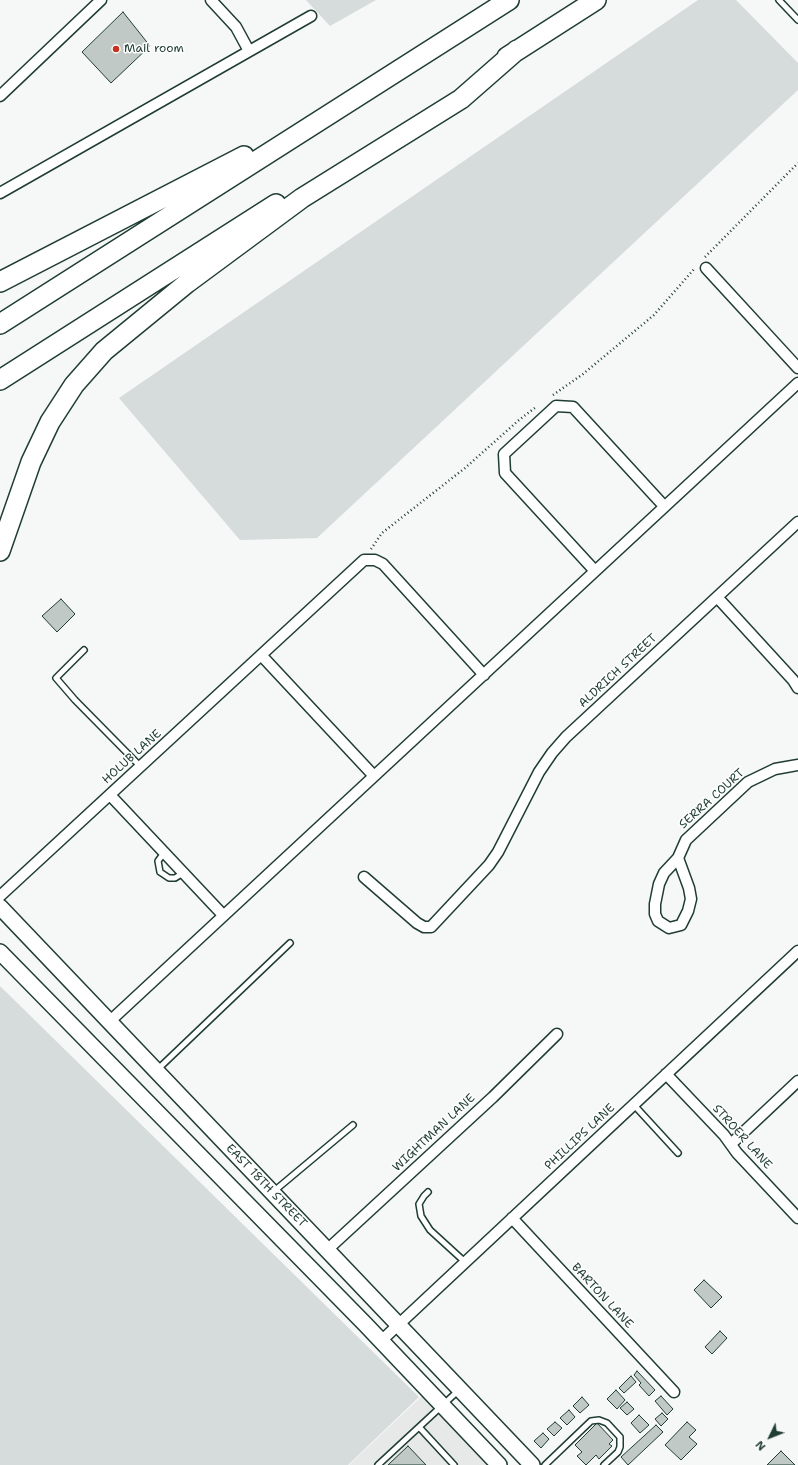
<!DOCTYPE html>
<style>
body{margin:0}
#map{position:relative;width:798px;height:1465px;overflow:hidden;background:#f6f7f7;font-family:"Shantell Sans",sans-serif}
canvas{display:block}
.north{position:absolute;left:750px;top:1417px;width:40px;height:40px;-webkit-text-stroke:3px #fff;paint-order:stroke;rotate:227deg;font-size:11px;font-weight:700;line-height:16px;text-align:center;color:#1f3d34}
.north::after{content:'';display:block;margin:auto;width:14px;height:18px;background:#1f3d34;clip-path:polygon(50% 0,100% 100%,50% 72%,0 100%)}
</style>
<div id="map">
<canvas width="798" height="1465"></canvas>
<div class="north">N</div>
</div>
<script>
const context = document.querySelector('canvas').getContext('2d');
context.lineJoin = 'round';
function paint(path, color) { context.fillStyle = color; context.fill(path, 'evenodd'); }
const toPath = rows => new Path2D(rows.map(r => 'M' + r).join(''));
function strokePath(path, color, width, dash) { context.strokeStyle = color; context.lineWidth = width; context.lineCap = dash ? 'butt' : 'round'; context.setLineDash(dash || []); context.stroke(path); }
function label(font, color, halo, rows, align = 'center') {
  context.font = font + ' "Shantell Sans",sans-serif'; context.lineWidth = 3; context.setLineDash([]); context.textBaseline = 'middle'; context.strokeStyle = halo; context.fillStyle = color; for (const [text, x, y, turn = 0] of rows) {
    context.save(); context.translate(x, y); context.rotate((+turn || 0) * Math.PI / 180); context.textAlign = isNaN(turn) ? turn : align; if (halo) context.strokeText(text, 0, 0); context.fillText(text, 0, 0); context.restore();
  }
}
paint(toPath([
 [422,1396,488,1465,349,1465]
]), '#e6e9e8');
paint(toPath([
 [306,0,376,0,330,26],
 [698,0,736,0,798,63,798,90,317,538,240,540,119,398],
 [0,986,419,1397,348,1465,0,1465]
]), '#d6dcdb');
const building = toPath([
 [123,12,150,46,111,83,82,52,123,12],
 [61,599,75,614,57,632,42,616,61,599],
 [704,1280,722,1297,711,1308,694,1290,704,1280],
 [720,1331,727,1338,712,1354,705,1347,720,1331],
 [637,1371,655,1390,649,1396,639,1385,641,1383,634,1375,637,1371],
 [631,1376,636,1382,624,1393,619,1388,631,1376],
 [616,1390,625,1400,617,1409,607,1399,616,1390],
 [661,1396,673,1409,667,1415,655,1401,661,1396],
 [582,1397,589,1405,580,1413,573,1406,582,1397],
 [627,1402,634,1409,627,1415,620,1408,627,1402],
 [569,1410,575,1417,567,1425,560,1418,569,1410],
 [662,1413,668,1419,661,1426,655,1419,662,1413],
 [639,1415,649,1425,640,1433,631,1423,639,1415],
 [555,1422,562,1428,554,1436,547,1429,555,1422],
 [687,1422,696,1430,689,1437,697,1444,681,1460,665,1445,687,1422],
 [597,1423,613,1440,609,1444,612,1446,599,1459,596,1455,586,1465,577,1456,582,1452,575,1445,597,1423],
 [656,1425,663,1432,628,1465,621,1457,656,1425],
 [543,1433,549,1439,541,1448,534,1441,543,1433],
 [408,1446,426,1465,388,1465,408,1446],
 [781,1451,795,1465,767,1465,781,1451]
]);
paint(building, '#c0c9c6');
strokePath(building, '#1f3d34', 1);
const service = toPath([
 [779,0,798,20],
 [84,650,56,678,75,700,141,767],
 [164,853,158,861,160,872,169,878,175,878,183,873],
 [157,1070,290,943],
 [634,1105,678,1153],
 [273,1192,353,1125],
 [428,1192,424,1196,419,1204,421,1216,430,1230,465,1262],
 [419,1427,454,1465],
 [378,1465,459,1390],
 [545,1465,591,1421,599,1420,607,1423,620,1437,620,1447,618,1452,604,1465]
]);
const minor = toPath([
 [211,0,236,27,249,51],
 [0,96,101,0],
 [0,193,311,16],
 [706,268,798,368],
 [595,571,505,473,504,454,556,406,573,407,664,506],
 [717,597,793,680,798,688],
 [261,655,374,776],
 [110,795,223,915],
 [678,858,689,888,691,899,688,911,681,925,669,928,658,921,655,914,655,904,659,884,664,873,678,858,686,840,748,782,775,769,798,765],
 [364,877,417,923,424,927,431,927,489,865,498,852,539,772,552,753,566,737,798,522],
 [0,896,364,560,375,560,383,564,484,675],
 [109,1022,798,383],
 [666,1074,724,1135,737,1153,798,1218],
 [731,1144,798,1081],
 [512,1218,674,1392],
 [327,1250,493,1097,557,1034],
 [381,1341,798,951]
]);
const secondary = toPath([
 [0,907,532,1465],
 [0,952,365,1324,499,1465]
]);
const motorway = toPath([
 [507,57,596,0],
 [0,282,244,156],
 [0,324,509,0],
 [0,380,276,204],
 [0,551,31,462,50,422,74,385,104,351,187,283,302,198,461,99,517,50]
]);
strokePath(service, '#1f3d34', 8);
strokePath(minor, '#1f3d34', 13);
strokePath(secondary, '#1f3d34', 18);
strokePath(motorway, '#1f3d34', 22);
strokePath(toPath([
 [705,257,798,163],
 [553,395,583,374,654,315,695,268],
 [371,549,382,533,465,468,519,420,536,407]
]), '#1f3d34', 2.5, [1, 3]);
strokePath(service, '#fff', 5);
strokePath(minor, '#fff', 10);
strokePath(secondary, '#fff', 15);
strokePath(motorway, '#fff', 19);
for (const [x, y, r, color] of [
 [116,49,4,"#c8321e"]
]) { const dot = new Path2D(); dot.arc(x, y, r, 0, 2 * Math.PI); context.fillStyle = color; context.fill(dot); strokePath(dot, '#fff', 1.5); }
label('12px', '#1f3d34', '#fff', [
 ["Mail room",124,49]
], 'left');
label('12px', '#1f3d34', '#fff', [
 ["ALDRICH STREET",618,671,-43],
 ["HOLUB LANE",132,757,-42],
 ["SERRA COURT",712,799,-42],
 ["WIGHTMAN LANE",434,1133,-43],
 ["PHILLIPS LANE",580,1137,-43],
 ["STROER LANE",742,1137,48],
 ["EAST 18TH STREET",266,1186,46],
 ["BARTON LANE",602,1296,47]
]);
</script>
